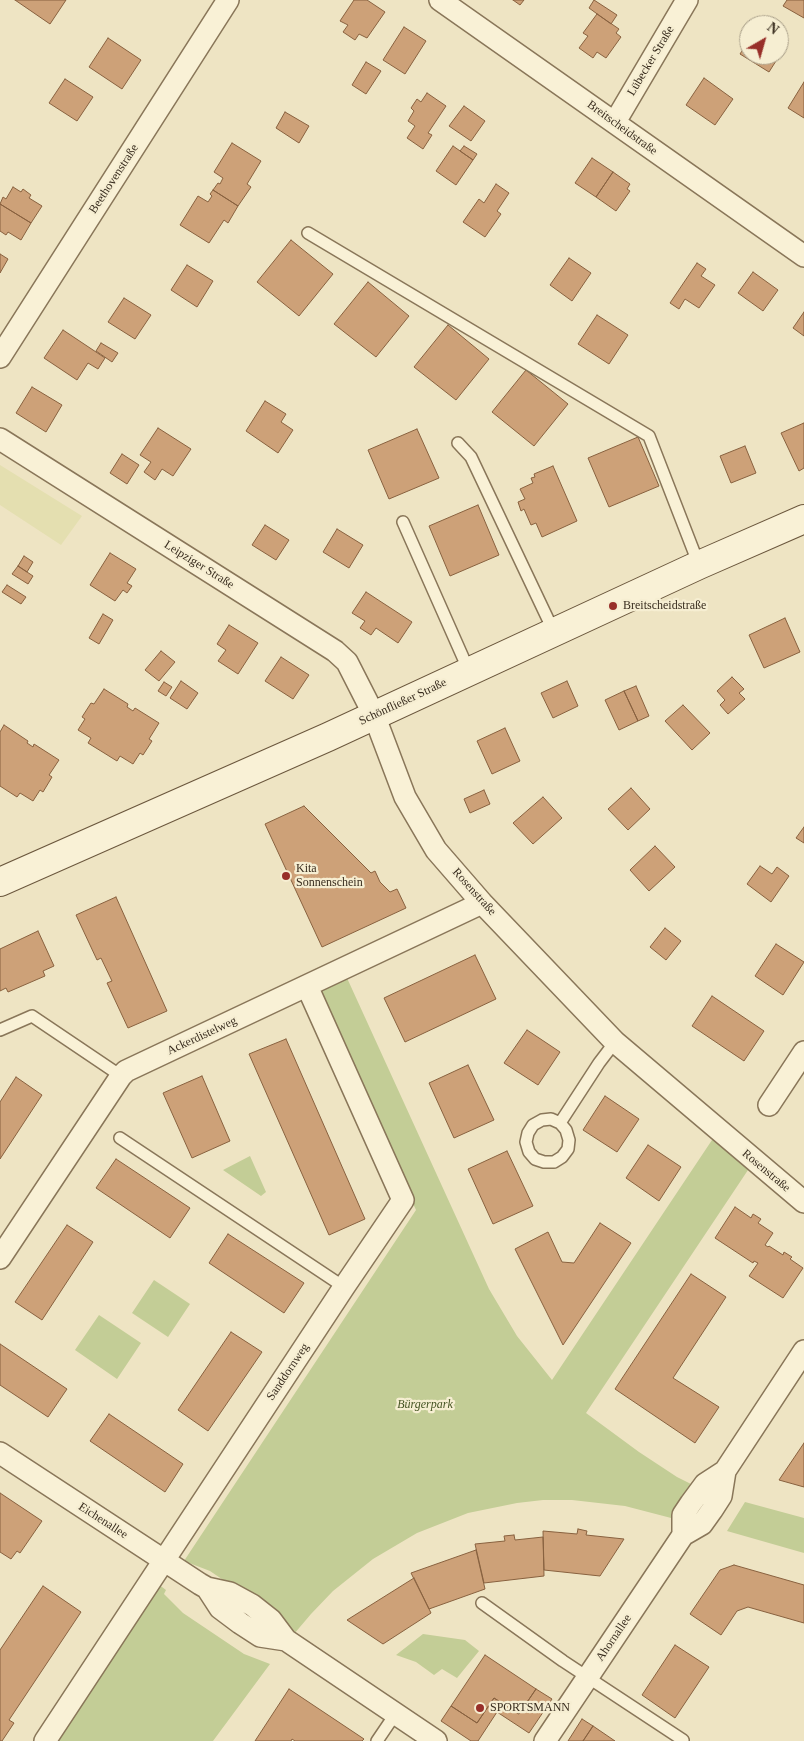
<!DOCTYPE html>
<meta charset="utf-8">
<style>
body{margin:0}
#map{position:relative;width:804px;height:1741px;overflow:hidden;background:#eee4c3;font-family:Georgia,serif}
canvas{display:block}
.north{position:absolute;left:739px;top:15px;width:50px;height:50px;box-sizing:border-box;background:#f6eed2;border:1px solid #aaa08a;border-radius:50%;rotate:38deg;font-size:14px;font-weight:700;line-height:20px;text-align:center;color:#382c1e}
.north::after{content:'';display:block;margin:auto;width:18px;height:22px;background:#982f29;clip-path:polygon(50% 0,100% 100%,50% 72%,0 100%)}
</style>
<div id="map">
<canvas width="804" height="1741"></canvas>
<div class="north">N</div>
</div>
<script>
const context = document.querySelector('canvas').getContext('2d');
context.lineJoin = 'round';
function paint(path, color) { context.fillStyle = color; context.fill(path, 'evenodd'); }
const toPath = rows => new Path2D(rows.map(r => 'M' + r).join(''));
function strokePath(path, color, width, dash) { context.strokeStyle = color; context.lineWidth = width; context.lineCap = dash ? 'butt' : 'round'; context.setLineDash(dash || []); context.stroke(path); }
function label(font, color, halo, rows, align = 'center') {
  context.font = font + ' Georgia,serif'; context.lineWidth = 4.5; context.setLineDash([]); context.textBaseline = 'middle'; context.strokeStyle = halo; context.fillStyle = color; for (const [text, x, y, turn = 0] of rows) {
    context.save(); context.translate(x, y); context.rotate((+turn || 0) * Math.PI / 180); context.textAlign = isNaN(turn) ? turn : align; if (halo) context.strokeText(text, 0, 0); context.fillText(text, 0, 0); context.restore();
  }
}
paint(toPath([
 [0,465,82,516,61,545,0,505]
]), '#e4dfb0');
paint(toPath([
 [347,978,489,1289,517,1336,552,1380,714,1137,750,1167,586,1413,639,1452,677,1477,695,1486,675,1519,625,1506,572,1500,543,1500,517,1503,468,1513,417,1533,373,1559,333,1591,311,1614,294,1634,272,1613,210,1571,184,1561,416,1210,316,993],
 [250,1156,266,1192,261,1196,223,1170],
 [154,1280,190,1304,168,1337,132,1313],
 [99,1315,141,1343,117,1379,75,1350],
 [745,1502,804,1518,804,1553,727,1531],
 [158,1584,166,1590,164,1594,183,1613,244,1654,270,1664,213,1741,54,1741],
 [423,1634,465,1640,479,1651,457,1678,442,1669,434,1675,416,1662,396,1655]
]), '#c3cd96');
const building = toPath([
 [15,0,66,0,50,24,15,0],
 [354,0,367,0,385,12,367,38,359,34,355,40,343,32,348,25,340,21,354,0],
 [513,0,524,0,520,5,513,0],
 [594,0,617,15,611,24,589,8,594,0],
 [787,0,804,0,804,18,783,6,787,0],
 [597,14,619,29,616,33,621,37,606,58,597,52,593,58,579,48,588,36,583,33,597,14],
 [404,27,426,41,405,74,383,60,404,27],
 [779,36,788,42,769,72,740,54,749,40,749,55,779,55,779,36],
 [108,38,141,60,122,89,89,67,108,38],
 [366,62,381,71,366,94,352,85,366,62],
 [704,78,733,99,715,125,686,105,704,78],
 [65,79,93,97,77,121,49,103,65,79],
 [804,82,804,118,788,108,804,82],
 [427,93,446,106,428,133,432,135,423,149,407,138,415,126,408,121,414,111,411,108,417,99,421,102,427,93],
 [464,106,485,121,471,141,449,126,464,106],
 [285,112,309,126,299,143,276,128,285,112],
 [232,143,261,161,247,184,251,187,238,206,213,190,218,183,220,184,223,178,214,172,232,143],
 [453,146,473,160,456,185,436,171,453,146],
 [464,146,477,154,473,160,460,151,464,146],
 [592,158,613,172,596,197,575,183,592,158],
 [613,172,630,184,627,189,630,191,616,211,596,197,613,172],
 [496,184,509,193,497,211,501,214,485,237,463,222,479,199,484,203,496,184],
 [13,187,21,192,23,189,31,195,29,198,42,206,31,223,0,204,3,197,6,199,13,187],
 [213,190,238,206,228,223,224,220,209,243,180,225,198,196,208,202,212,196,210,194,213,190],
 [0,204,31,223,21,240,8,232,6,235,0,231,0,204],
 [291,240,333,274,299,316,257,282,291,240],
 [0,254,8,259,0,273,0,254],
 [569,258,591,273,572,301,550,285,569,258],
 [697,263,706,269,701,276,715,285,699,308,685,299,679,309,670,303,697,263],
 [187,265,213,281,197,307,171,290,187,265],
 [753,272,778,290,763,311,738,293,753,272],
 [368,282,409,316,376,357,334,324,368,282],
 [124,298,151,315,135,339,108,322,124,298],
 [804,312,804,336,793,328,804,312],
 [597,315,628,335,609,364,578,344,597,315],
 [448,325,489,359,456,400,414,367,448,325],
 [63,330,105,358,98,369,88,363,77,380,44,358,63,330],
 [101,343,118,353,112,362,96,351,101,343],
 [526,370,568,404,534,446,492,412,526,370],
 [32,387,62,405,46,432,16,413,32,387],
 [265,401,286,414,281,422,293,430,278,453,246,431,265,401],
 [804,423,804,468,799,471,781,433,804,423],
 [158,428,191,449,173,476,162,469,155,480,144,472,151,462,140,455,158,428],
 [417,429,439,478,389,499,368,450,417,429],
 [638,437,659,486,609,507,588,458,638,437],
 [745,446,756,473,731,483,720,456,745,446],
 [122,454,139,465,127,484,110,473,122,454],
 [553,466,577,521,542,537,536,523,531,525,524,509,521,511,518,502,525,499,520,489,533,483,531,478,535,477,534,474,553,466],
 [478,505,499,555,450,576,429,526,478,505],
 [265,525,289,540,276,560,252,545,265,525],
 [337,529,363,545,349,568,323,552,337,529],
 [110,553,136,569,127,583,132,586,127,593,123,590,115,601,90,585,110,553],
 [24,556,33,562,27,572,18,566,24,556],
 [18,566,33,576,28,584,12,574,18,566],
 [7,585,26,597,21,604,2,592,7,585],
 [366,592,412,622,398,643,376,628,371,635,360,628,365,621,352,613,366,592],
 [103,614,113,620,99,644,89,638,103,614],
 [785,618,800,652,764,668,749,635,785,618],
 [229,625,258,643,238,674,218,661,226,650,217,644,229,625],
 [161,651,175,662,159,681,145,670,161,651],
 [281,657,309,675,293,699,265,681,281,657],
 [732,677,744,689,739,693,745,699,728,714,720,705,725,700,717,691,732,677],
 [181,681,198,693,187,709,170,698,181,681],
 [567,681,578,706,553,718,541,693,567,681],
 [164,682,172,687,166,696,158,691,164,682],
 [636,686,649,716,638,721,624,691,636,686],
 [104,689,128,704,127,707,133,711,135,708,159,723,149,739,152,741,143,755,140,753,133,764,120,756,117,761,88,743,91,738,78,730,85,719,82,717,91,703,94,704,104,689],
 [624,691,638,721,619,730,605,700,624,691],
 [683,705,710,733,692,750,665,721,683,705],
 [4,725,28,741,27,743,33,747,34,744,59,760,49,775,52,777,43,792,40,790,33,801,20,793,17,797,0,786,0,732,4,725],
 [505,728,520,761,492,774,477,741,505,728],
 [631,788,650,809,628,830,608,809,631,788],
 [484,790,490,804,470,813,464,799,484,790],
 [543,797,562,818,533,844,513,823,543,797],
 [304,806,371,873,375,871,380,882,390,892,397,889,406,908,322,947,265,824,304,806],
 [804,827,804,843,796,838,804,827],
 [655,846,675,867,649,891,630,870,655,846],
 [760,866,772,874,777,867,789,876,771,902,747,884,760,866],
 [116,897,167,1011,128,1028,107,983,112,981,101,958,97,960,76,915,116,897],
 [665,928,681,941,666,960,650,947,665,928],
 [38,931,54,966,43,971,45,976,8,992,6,988,0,991,0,949,38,931],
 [776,944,804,962,783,995,755,976,776,944],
 [475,955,496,999,405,1042,384,998,475,955],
 [712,996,764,1031,744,1061,692,1026,712,996],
 [527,1030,560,1052,538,1085,504,1063,527,1030],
 [286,1039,365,1219,329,1235,249,1054,286,1039],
 [468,1065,494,1120,454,1138,429,1083,468,1065],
 [202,1076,230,1141,192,1158,163,1093,202,1076],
 [16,1077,42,1095,0,1159,0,1102,16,1077],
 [605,1096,639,1119,617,1152,583,1130,605,1096],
 [648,1145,681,1167,659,1201,626,1178,648,1145],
 [507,1151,533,1206,493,1224,468,1169,507,1151],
 [116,1159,190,1208,170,1238,96,1188,116,1159],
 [735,1207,751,1218,753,1214,761,1219,758,1223,773,1233,765,1245,768,1247,769,1246,783,1255,784,1252,792,1257,790,1259,803,1268,783,1298,749,1276,758,1263,754,1261,753,1263,715,1238,735,1207],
 [600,1223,631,1243,563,1345,515,1249,548,1232,562,1262,574,1263,600,1223],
 [67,1225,93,1242,42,1320,15,1302,67,1225],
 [228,1234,304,1283,284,1313,209,1263,228,1234],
 [691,1274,726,1297,673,1378,719,1407,695,1443,615,1389,691,1274],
 [231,1332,262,1352,208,1431,178,1410,231,1332],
 [0,1344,67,1389,48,1417,0,1385,0,1344],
 [109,1414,183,1464,165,1492,90,1441,109,1414],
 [804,1443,804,1487,779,1480,804,1443],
 [0,1493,42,1521,20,1553,17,1551,11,1559,0,1552,0,1493],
 [578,1529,587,1531,586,1535,624,1539,600,1576,544,1570,543,1531,577,1534,578,1529],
 [514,1535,515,1540,543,1537,544,1576,484,1583,475,1544,505,1541,504,1536,514,1535],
 [476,1550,485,1589,429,1609,411,1573,476,1550],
 [734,1565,804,1585,804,1623,748,1607,737,1611,721,1635,690,1614,720,1570,734,1565],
 [414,1578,431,1613,383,1644,347,1620,414,1578],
 [43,1586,81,1612,9,1720,14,1723,2,1741,0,1741,0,1650,43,1586],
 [675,1645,709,1667,675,1718,642,1695,675,1645],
 [485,1655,536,1689,519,1714,494,1698,477,1723,451,1706,485,1655],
 [289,1689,364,1739,362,1741,295,1741,292,1739,291,1741,255,1741,289,1689],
 [536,1689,552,1699,529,1733,497,1712,478,1741,471,1741,441,1721,451,1706,477,1723,494,1698,519,1714,536,1689],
 [582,1719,593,1726,583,1741,568,1741,582,1719],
 [593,1726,615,1741,583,1741,593,1726]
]);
paint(building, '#cda178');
strokePath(building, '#88613f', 1);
const service = toPath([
 [308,233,649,436,699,565],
 [458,443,471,457,554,632],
 [403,522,469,671],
 [0,1030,32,1016,121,1076],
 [560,1123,566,1130,569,1140,568,1149,562,1157,554,1162,544,1162,535,1159,529,1152,526,1142,528,1133,533,1125,542,1120,551,1119,560,1123,599,1063,615,1042],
 [120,1138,344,1287],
 [482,1603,563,1661,683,1740],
 [377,1741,396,1713]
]);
const minor = toPath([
 [440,0,804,256],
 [615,122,687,0],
 [0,357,228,0],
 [0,439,335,651,347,662,374,715,405,797,436,850,482,903,615,1042,804,1202],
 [769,1105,804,1052],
 [0,1258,121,1076,126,1071,482,903],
 [0,1453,200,1584,207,1588,230,1593,252,1605,271,1620,286,1640,436,1741],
 [683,1535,683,1515,691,1503,705,1484,725,1471,804,1351],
 [207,1588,220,1608,240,1623,260,1636,286,1640],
 [45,1741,344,1287,403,1200,307,986],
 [545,1741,683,1535,702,1524,712,1510,721,1496,725,1471]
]);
const secondary = toPath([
 [0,882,328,737,699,565,804,519]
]);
strokePath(service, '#897659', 14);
strokePath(minor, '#897659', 24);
strokePath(secondary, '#6b573d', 30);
strokePath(service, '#f9f1d6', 11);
strokePath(minor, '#f9f1d6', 21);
strokePath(secondary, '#f9f1d6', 28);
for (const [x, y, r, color] of [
 [613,606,5,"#982f29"],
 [286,876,5,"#982f29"],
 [480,1708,5,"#982f29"]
]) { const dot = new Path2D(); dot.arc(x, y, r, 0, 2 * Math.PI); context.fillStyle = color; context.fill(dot); strokePath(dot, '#f6eed2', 2); }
label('12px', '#382c1e', '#f6eed2', [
 ["Lübecker Straße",651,61,-59],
 ["Breitscheidstraße",622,128,36],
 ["Beethovenstraße",114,179,-57],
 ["Leipziger Straße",199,565,32],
 ["Schönfließer Straße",403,702,-25],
 ["Rosenstraße",474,892,48],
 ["Ackerdistelweg",202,1036,-25],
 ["Rosenstraße",766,1171,40],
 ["Sanddornweg",288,1372,-56],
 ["Eichenallee",103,1521,33],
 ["Ahornallee",614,1638,-56]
]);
label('12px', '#382c1e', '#f6eed2', [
 ["Breitscheidstraße",623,606],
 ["Kita",296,869],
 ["Sonnenschein",296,883],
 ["SPORTSMANN",490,1708]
], 'left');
label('italic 12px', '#465524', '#f6eed2', [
 ["Bürgerpark",425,1405]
]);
</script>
